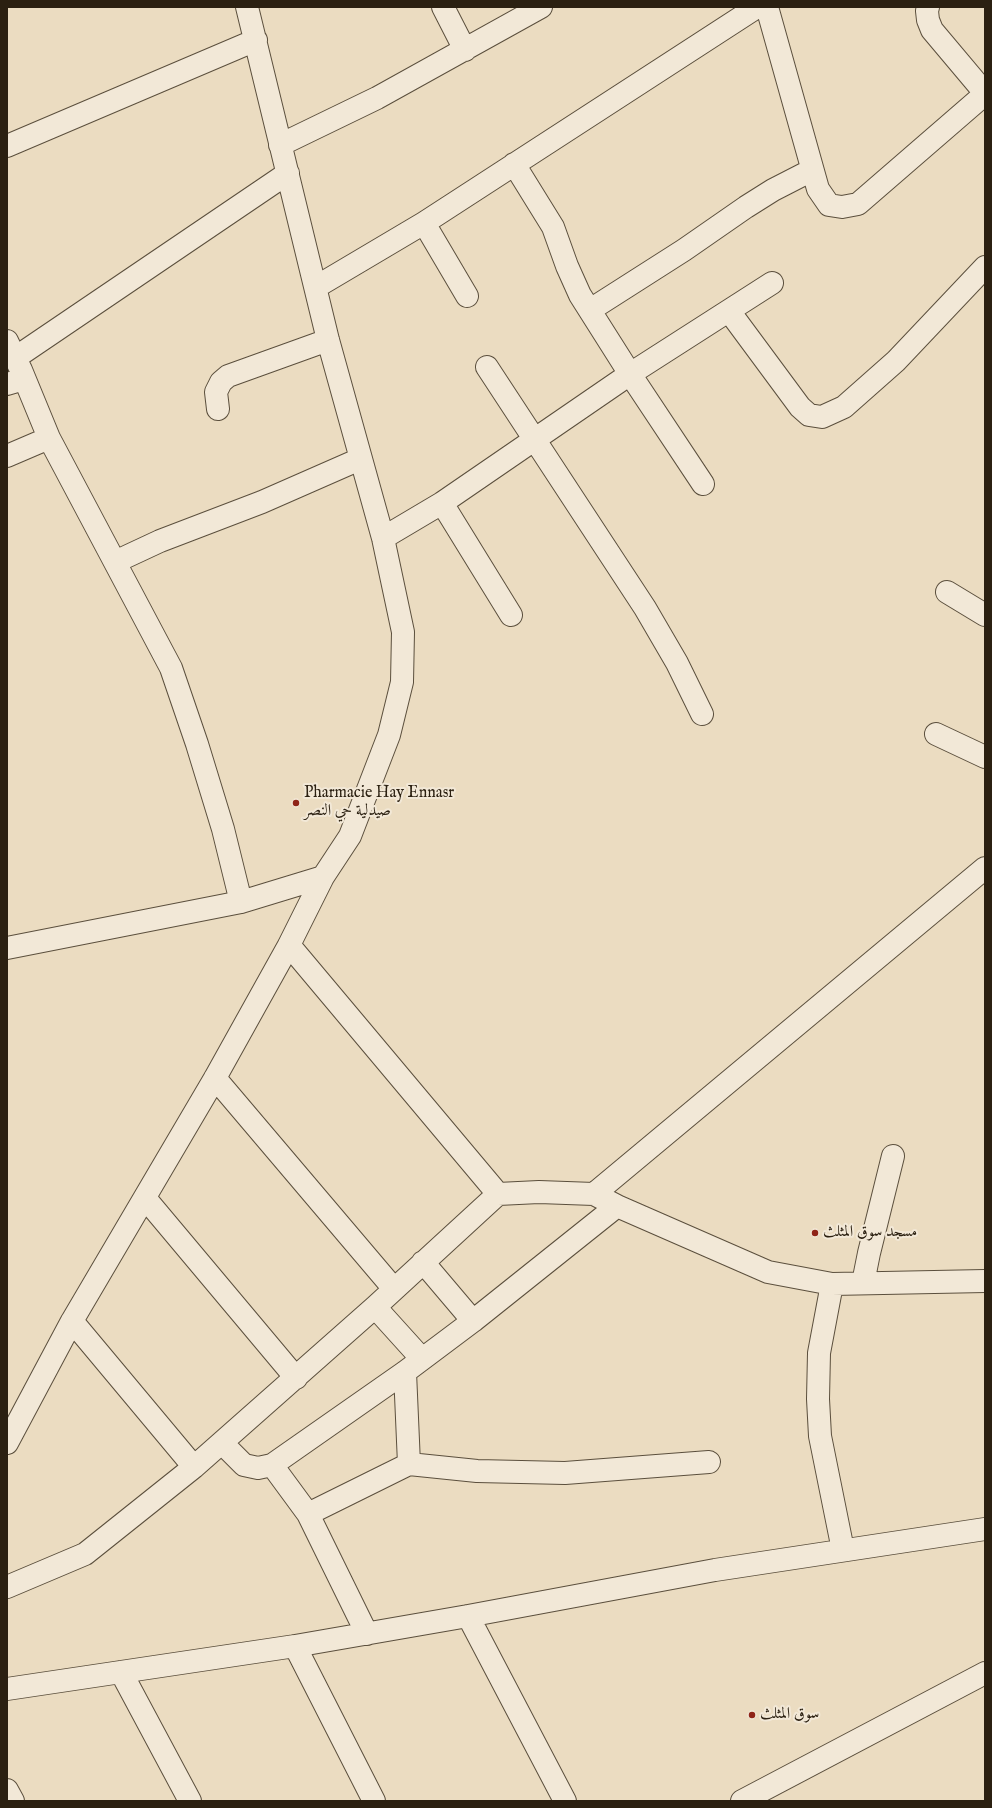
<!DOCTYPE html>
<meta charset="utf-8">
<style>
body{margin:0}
#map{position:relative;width:992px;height:1808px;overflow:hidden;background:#ebdcc1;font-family:"IM FELL English",serif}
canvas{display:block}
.frame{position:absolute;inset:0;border:8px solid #2b2011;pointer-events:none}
</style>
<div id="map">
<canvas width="992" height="1808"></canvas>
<div class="frame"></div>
</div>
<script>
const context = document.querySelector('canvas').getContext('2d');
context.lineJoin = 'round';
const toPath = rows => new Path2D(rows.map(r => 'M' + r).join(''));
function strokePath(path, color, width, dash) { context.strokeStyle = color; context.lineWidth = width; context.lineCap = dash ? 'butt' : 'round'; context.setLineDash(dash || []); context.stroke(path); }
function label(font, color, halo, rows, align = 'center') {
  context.font = font + ' "IM FELL English",Amiri,serif'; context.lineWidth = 4; context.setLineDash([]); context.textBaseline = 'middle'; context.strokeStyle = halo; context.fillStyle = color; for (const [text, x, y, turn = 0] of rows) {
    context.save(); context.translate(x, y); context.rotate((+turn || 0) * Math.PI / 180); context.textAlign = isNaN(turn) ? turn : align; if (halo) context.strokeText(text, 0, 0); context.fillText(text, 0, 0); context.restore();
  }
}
const minor = toPath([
 [443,7,465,50],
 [767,7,818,189,829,205,842,207,858,204,985,94],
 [928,7,927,11,928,20,932,30,985,93],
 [280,145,377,98,541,7],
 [7,146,256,40],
 [514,164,553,227,567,266,580,295,630,374,703,484],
 [424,223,467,296],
 [316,287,424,223,757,7],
 [590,310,684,250,746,207,773,190,812,170],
 [729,311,800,407,809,415,822,417,844,407,896,361,985,267],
 [7,341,21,370,49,438,171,668,197,744,223,829,241,902],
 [15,358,288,173],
 [487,367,645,608,677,663,702,714],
 [7,384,24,379],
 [218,409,216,392,221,382,228,376,328,340],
 [7,456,49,438],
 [442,503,511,615],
 [383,538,442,503,630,374,772,283],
 [115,562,160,541,262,502,360,459],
 [947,592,985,615],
 [936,734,985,757],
 [289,945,498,1194,539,1192,594,1194,985,868],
 [7,948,241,902,323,877],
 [215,1078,394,1289],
 [145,1198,296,1378],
 [617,1206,768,1272,832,1284,985,1281],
 [423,1262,473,1321],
 [863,1283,869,1253,893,1156],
 [832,1284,819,1353,818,1399,820,1436,843,1550],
 [375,1307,422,1359],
 [72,1321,194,1467],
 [405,1372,409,1464],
 [7,1443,72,1321,215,1078,289,945,323,877,350,836,389,735,402,682,403,632,383,538,328,340,247,7],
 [222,1443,244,1465,258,1468,272,1465,308,1514,367,1634],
 [272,1465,405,1372,473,1321,617,1206,594,1194],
 [308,1514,409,1464,477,1471,565,1473,709,1462],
 [7,1587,85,1554,194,1467,375,1307,498,1194],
 [468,1616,565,1801],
 [295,1646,374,1801],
 [121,1672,190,1801],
 [7,1689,295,1646,468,1616,715,1570,985,1529],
 [7,1790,13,1801],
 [742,1801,985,1673]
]);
strokePath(minor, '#5b4f3d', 24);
strokePath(minor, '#f2e8d7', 22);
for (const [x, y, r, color] of [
 [296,803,4,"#8f2418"],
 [815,1233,4,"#8f2418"],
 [752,1715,4,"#8f2418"]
]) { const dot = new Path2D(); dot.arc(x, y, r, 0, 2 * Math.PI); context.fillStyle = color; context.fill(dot); strokePath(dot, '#f2e8d7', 1.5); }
label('16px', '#2b2011', '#f2e8d7', [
 ["Pharmacie Hay Ennasr",304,794],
 ["صيدلية حي النصر",304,812],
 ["مسجد سوق المثلث",823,1233],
 ["سوق المثلث",760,1715]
], 'left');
</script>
